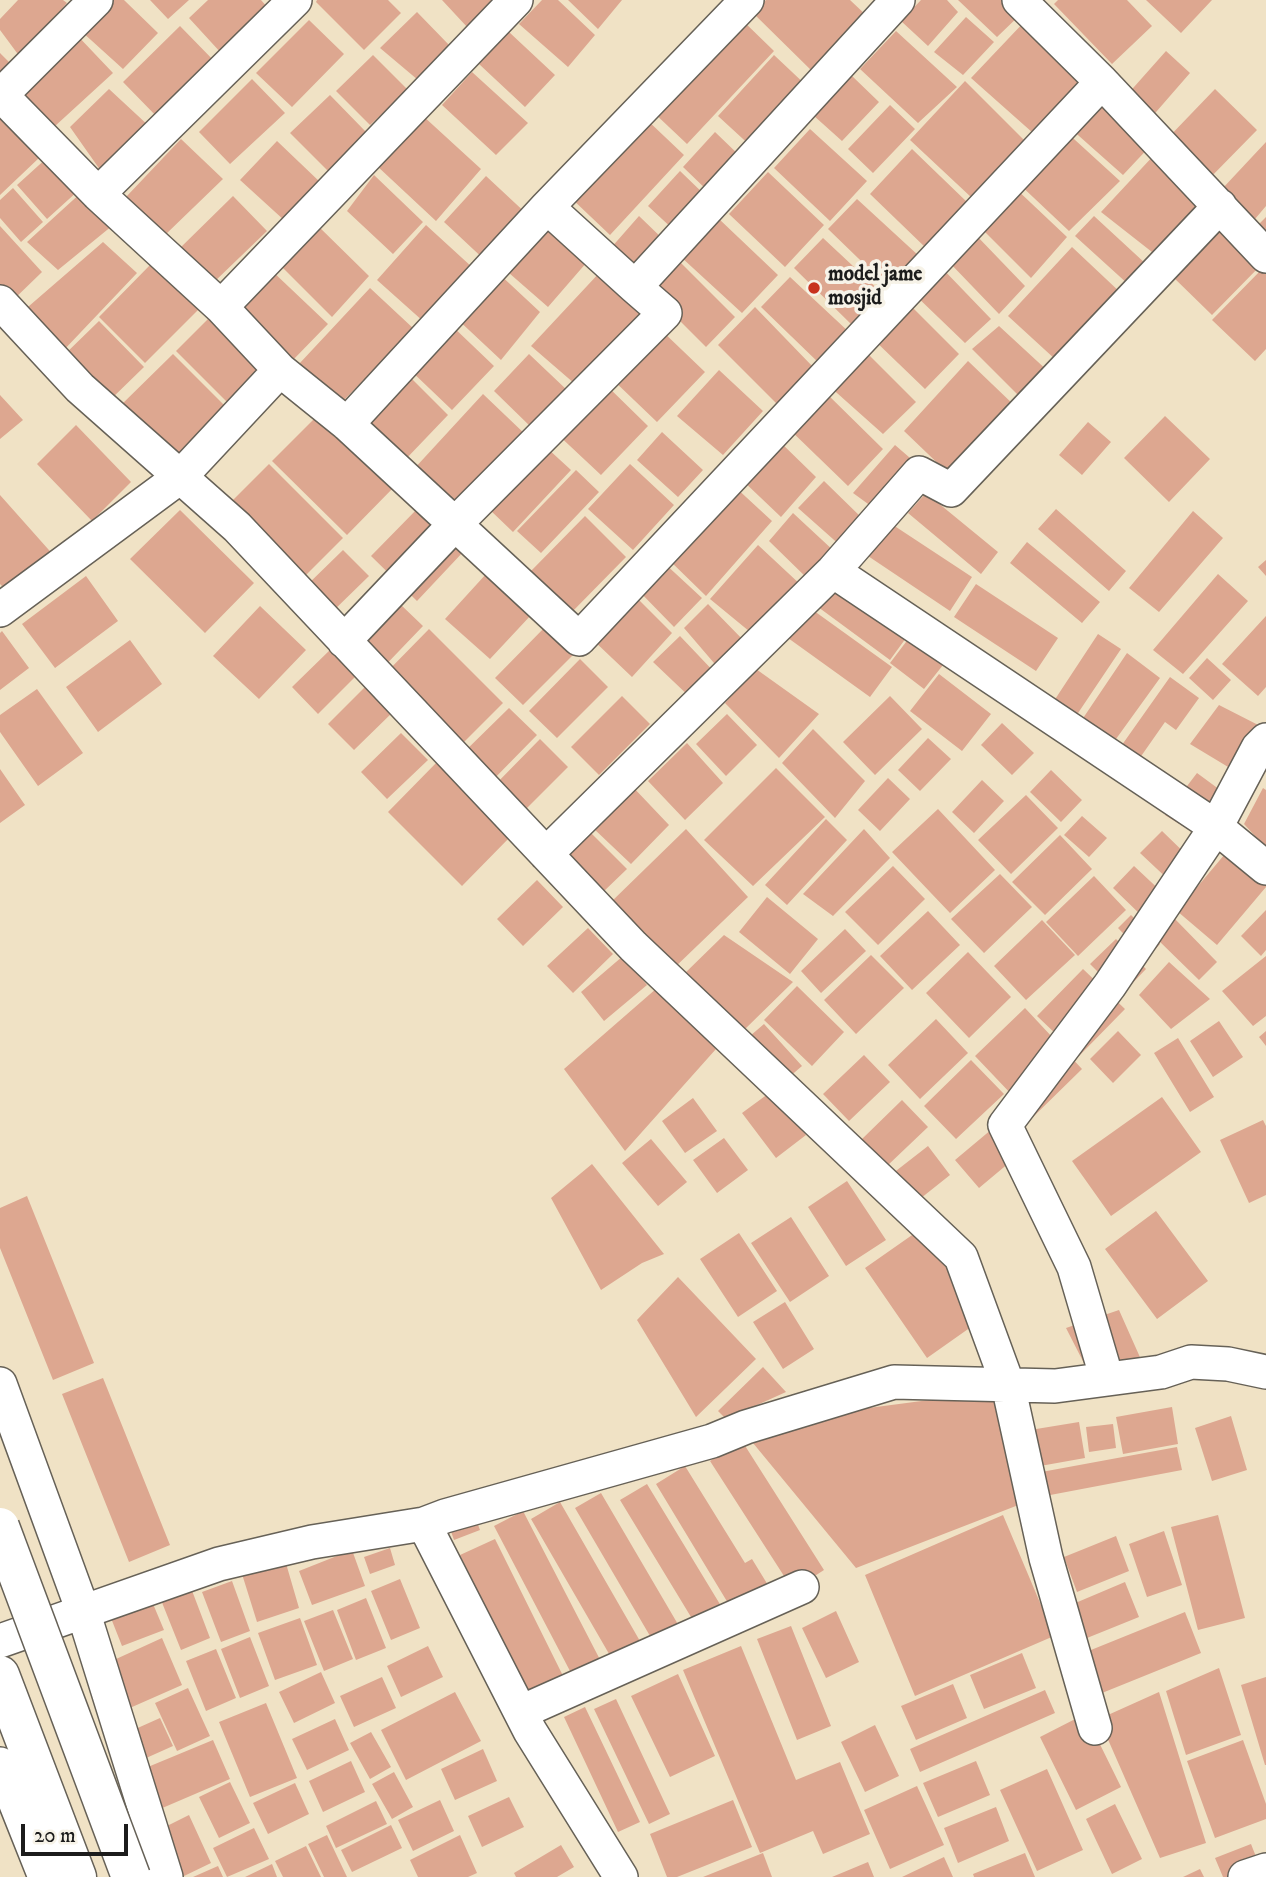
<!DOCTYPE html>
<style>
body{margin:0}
#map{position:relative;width:1266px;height:1877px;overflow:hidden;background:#f0e2c5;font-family:"IM FELL DW Pica",serif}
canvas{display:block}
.scale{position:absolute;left:21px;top:1824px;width:107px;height:32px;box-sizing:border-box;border:4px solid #1c1c1c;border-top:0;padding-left:9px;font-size:21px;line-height:24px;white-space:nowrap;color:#1c1c1c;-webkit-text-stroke:5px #f7f3e8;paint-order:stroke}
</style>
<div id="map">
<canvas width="1266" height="1877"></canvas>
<div class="scale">20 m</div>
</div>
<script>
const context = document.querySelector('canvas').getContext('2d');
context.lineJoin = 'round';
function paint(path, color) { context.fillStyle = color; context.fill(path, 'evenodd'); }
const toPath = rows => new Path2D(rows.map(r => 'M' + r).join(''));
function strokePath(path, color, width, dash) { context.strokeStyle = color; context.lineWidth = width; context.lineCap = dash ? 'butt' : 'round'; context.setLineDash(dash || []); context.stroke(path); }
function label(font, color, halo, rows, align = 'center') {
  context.font = font + ' "IM FELL DW Pica",serif'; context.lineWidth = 7; context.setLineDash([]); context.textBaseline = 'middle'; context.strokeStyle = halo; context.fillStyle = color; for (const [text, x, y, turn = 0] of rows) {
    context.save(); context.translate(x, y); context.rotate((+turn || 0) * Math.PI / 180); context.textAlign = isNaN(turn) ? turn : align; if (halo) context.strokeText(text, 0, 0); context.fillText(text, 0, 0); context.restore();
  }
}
paint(toPath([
 [18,0,63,0,67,3,20,57,0,30,0,19],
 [111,0,124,0,158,33,123,69,81,31],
 [150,0,189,0,168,19],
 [208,0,261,0,268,8,222,54,189,18],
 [317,0,388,0,401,13,364,50,316,2],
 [442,0,497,0,468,28],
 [542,0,558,0,595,35,568,67,519,24],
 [568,0,622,0,598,29],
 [766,0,850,0,868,17,816,75,753,13],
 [921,0,947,0,958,12,928,46,901,21],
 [958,0,1009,0,1022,13,997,37],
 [1058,0,1127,0,1152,26,1112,64,1054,4],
 [1146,0,1212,0,1181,33],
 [417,12,450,46,418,80,380,48],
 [739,17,774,51,687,144,651,110],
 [966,17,994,42,963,75,934,52],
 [309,20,344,54,292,107,256,73],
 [1026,20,1088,78,1033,133,971,78],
 [180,26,219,66,160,120,123,82],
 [896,31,957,87,918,123,860,69],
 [509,32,555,75,525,107,479,64],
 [75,33,113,73,54,127,18,89],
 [1166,51,1190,73,1143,127,1118,105],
 [0,53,11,64,0,74],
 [373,55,408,90,370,125,336,91],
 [774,55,809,88,755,150,718,116],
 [472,72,528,123,496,155,442,105],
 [852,76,879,102,842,141,813,115],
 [252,79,285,113,230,164,199,132],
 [965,81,1025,141,972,198,910,140],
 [109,89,150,127,103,174,70,127],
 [1215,89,1257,130,1206,182,1165,141],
 [1101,94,1153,143,1123,175,1070,128],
 [330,95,366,132,331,174,290,133],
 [890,105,915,129,873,173,848,149],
 [422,115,481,169,436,221,376,165],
 [0,116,40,157,0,195],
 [645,118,684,155,610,235,570,197],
 [810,129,867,181,830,221,774,168],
 [1063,129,1120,181,1069,231,1016,181],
 [715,132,741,157,710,193,683,167],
 [181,139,223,179,165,235,126,197],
 [277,141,321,183,285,221,240,180],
 [1266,142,1266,206,1255,219,1222,189],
 [912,149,968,203,927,249,870,194],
 [1155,154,1204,199,1152,252,1101,212],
 [49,156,79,190,47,219,17,185],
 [680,171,707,197,676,232,648,206],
 [768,172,824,225,785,267,729,214],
 [374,175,423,222,393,254,347,211],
 [486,176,530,217,488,263,444,222],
 [1013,186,1067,237,1031,278,977,224],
 [13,188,43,222,21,242,0,218,0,200],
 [84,190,118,221,58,270,27,242],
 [233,196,267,231,212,284,178,250],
 [857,199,919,256,888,287,828,229],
 [639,216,665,241,635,270,610,249],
 [1094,216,1146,264,1129,285,1075,236],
 [1266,217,1266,241,1254,229],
 [718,218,778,275,742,313,681,257],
 [543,221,587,262,548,307,501,266],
 [314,222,369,276,332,317,276,261],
 [1221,223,1262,264,1212,315,1171,275],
 [426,225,473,268,424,322,377,280],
 [0,226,42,272,9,304,0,294],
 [975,234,1025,286,999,314,947,260],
 [823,238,883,294,853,326,794,268],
 [103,242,137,273,62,352,21,313],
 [1072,247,1122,294,1056,360,1008,316],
 [677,259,735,317,706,347,648,289],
 [152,263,199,309,145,363,99,317],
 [939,265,991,319,965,343,912,292],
 [1263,268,1266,271,1266,349,1255,361,1212,320],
 [270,269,328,324,292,361,231,309],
 [496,271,540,312,501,360,454,316],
 [601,271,645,312,575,384,531,346],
 [790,277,850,333,821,365,761,307],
 [370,288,414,329,341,403,299,364],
 [906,301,959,354,925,389,871,337],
 [755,307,814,368,777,404,718,345],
 [215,312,271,368,232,407,176,351],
 [99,321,144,367,106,404,61,358],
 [449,323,494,366,452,410,407,367],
 [999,326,1050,373,1024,401,972,349],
 [659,328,705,372,657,422,611,378],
 [863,349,916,402,883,434,828,385],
 [173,354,232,413,177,467,118,408],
 [529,354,568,391,533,429,494,391],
 [968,361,1016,407,951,476,904,431],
 [719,370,763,411,723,455,677,416],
 [408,375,448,415,404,461,363,421],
 [602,381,648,426,601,475,554,431],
 [822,389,883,449,848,486,786,426],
 [483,394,527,436,456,511,413,470],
 [0,395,23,420,0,439],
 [322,411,396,485,347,535,272,461],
 [1165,416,1210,459,1169,502,1124,458],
 [1088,422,1111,442,1082,475,1059,455],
 [76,425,131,482,92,521,37,464],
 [662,432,703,470,678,497,637,460],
 [777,439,816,477,781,517,740,478],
 [895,445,917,464,875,509,853,493],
 [547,448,571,470,513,532,489,509],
 [269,464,343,538,293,588,219,514],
 [630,464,674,505,633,550,588,509],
 [576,470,599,492,541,553,517,531],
 [824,481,864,520,842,547,798,508],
 [733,485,772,521,706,596,666,557],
 [926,493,998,552,981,574,908,513],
 [0,495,56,558,6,590,0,584],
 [419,507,464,551,417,601,371,556],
 [1056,509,1126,571,1109,591,1038,529],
 [180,510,254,583,205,633,130,559],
 [1193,511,1223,538,1159,612,1129,588],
 [793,513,835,552,811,582,769,541],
 [585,516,626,557,570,614,531,571],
 [890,523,972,577,950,611,868,556],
 [1027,542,1100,602,1082,623,1010,563],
 [758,545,802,586,755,636,710,599],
 [343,550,369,576,329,615,303,589],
 [1266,560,1266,576,1258,567],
 [662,561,702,598,674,627,635,587],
 [487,573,532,614,490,659,445,619],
 [1218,574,1248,601,1183,674,1153,650],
 [86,576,118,621,55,668,22,624],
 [377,582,423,626,376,675,330,631],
 [830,582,906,638,890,660,814,604],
 [976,584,1058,638,1036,671,954,617],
 [634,595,672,633,632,677,592,639],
 [708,604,747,644,720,670,684,628],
 [260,606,306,650,259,699,213,656],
 [810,608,892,667,870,697,788,638],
 [1266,616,1266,687,1258,696,1222,664],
 [546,626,574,654,523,705,495,678],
 [429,629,503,703,454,752,380,679],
 [2,631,29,668,0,690,0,633],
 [1098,634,1121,649,1068,728,1046,713],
 [680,636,718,676,693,700,653,662],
 [909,638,943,665,924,689,890,663],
 [130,640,162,684,98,732,66,687],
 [332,648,358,674,318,714,292,687],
 [1127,653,1160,678,1103,757,1071,736],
 [1207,658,1231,680,1213,700,1189,678],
 [580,659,608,687,557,738,529,711],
 [756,669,819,714,779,758,725,703],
 [939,674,991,714,962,751,910,711],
 [1170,677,1199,698,1176,730,1165,722,1130,772,1112,759],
 [368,684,395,710,354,750,328,724],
 [37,689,83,753,38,786,0,732,0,715],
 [622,696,650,724,599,775,571,747],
 [890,696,922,729,875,775,843,742],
 [1219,705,1266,729,1266,762,1258,785,1190,744],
 [509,708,537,735,486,787,458,758],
 [727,714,757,745,726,776,696,744],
 [1002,723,1034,753,1012,775,981,745],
 [813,729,865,781,835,818,782,763],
 [401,733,428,760,387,799,361,772],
 [928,738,951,759,920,791,898,770],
 [540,739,568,767,517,818,490,790],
 [687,743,723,783,685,820,648,781],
 [437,762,511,836,462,886,388,812],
 [776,768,825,817,753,886,704,840],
 [0,769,25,805,0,823],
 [1051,770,1082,800,1061,822,1030,792],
 [1197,773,1231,798,1205,840,1165,815],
 [888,778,910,799,880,831,858,810],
 [982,780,1004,801,974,833,952,812],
 [631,785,669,825,631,864,592,827],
 [1263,788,1266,790,1266,848,1244,824],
 [1026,795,1058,828,1011,874,978,840],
 [938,809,995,870,950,913,892,852],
 [1082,816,1107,838,1089,857,1064,835],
 [826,819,847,840,787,905,765,885],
 [686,829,748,897,672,970,609,904],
 [864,829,890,858,833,916,803,894],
 [588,830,627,869,602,893,562,856],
 [1162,831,1193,861,1172,883,1140,853],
 [1060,835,1092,869,1045,915,1012,882],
 [1230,848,1266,877,1266,887,1217,945,1177,911],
 [893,866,925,899,878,945,845,912],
 [1134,866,1166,896,1144,918,1113,888],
 [1000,874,1032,907,984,953,951,919],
 [1094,876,1126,910,1078,956,1046,922],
 [537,880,563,907,523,946,497,919],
 [767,897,818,939,790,974,739,932],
 [1266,910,1266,950,1261,956,1241,936],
 [928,911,960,945,912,990,880,956],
 [1131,915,1160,944,1147,958,1118,928],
 [1175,919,1217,962,1199,980,1156,938],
 [1042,920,1075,955,1026,1000,994,966],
 [588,928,613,954,573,993,547,966],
 [845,929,866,951,821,993,801,971],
 [724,935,793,982,742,1032,681,977],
 [1116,939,1146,969,1121,995,1090,964],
 [968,952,1011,997,969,1038,926,993],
 [871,955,904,988,856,1034,824,1000],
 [623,956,647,985,604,1021,581,992],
 [1266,956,1266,1016,1253,1026,1222,991],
 [1169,962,1210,999,1171,1029,1139,995],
 [1083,969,1125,1009,1079,1056,1037,1016],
 [797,986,844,1032,812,1066,764,1020],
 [657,988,716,1049,625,1151,564,1069],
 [1025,1008,1082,1069,1033,1117,975,1056],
 [936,1019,968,1053,920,1099,888,1065],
 [1219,1021,1243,1057,1213,1077,1190,1041],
 [764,1024,802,1066,774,1090,736,1048],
 [1118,1031,1141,1055,1113,1083,1090,1059],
 [1266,1031,1266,1046,1259,1037],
 [1178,1038,1214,1097,1190,1112,1154,1053],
 [864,1055,890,1082,849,1121,823,1094],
 [971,1060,1004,1094,956,1139,924,1106],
 [772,1091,806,1135,776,1158,742,1113],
 [1162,1097,1201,1152,1111,1216,1072,1161],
 [693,1098,717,1131,685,1153,662,1121],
 [902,1100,928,1127,887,1166,861,1140],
 [1263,1120,1266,1126,1266,1195,1249,1203,1220,1140],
 [998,1124,1022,1152,979,1188,955,1160],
 [724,1138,748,1170,717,1193,693,1160],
 [651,1139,687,1182,658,1206,622,1163],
 [928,1146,950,1175,906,1210,883,1181],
 [592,1164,664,1254,642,1263,601,1290,551,1198],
 [847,1181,886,1240,846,1266,808,1207],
 [27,1196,94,1363,53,1380,0,1248,0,1208],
 [1156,1211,1208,1281,1157,1319,1105,1249],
 [791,1217,829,1276,790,1302,751,1243],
 [925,1226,988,1315,927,1358,865,1268],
 [739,1233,777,1291,738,1317,700,1259],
 [678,1277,756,1359,696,1417,637,1320],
 [785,1302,814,1349,783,1369,753,1322],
 [1119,1310,1143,1364,1090,1375,1066,1328],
 [763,1367,786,1392,726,1419,718,1411],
 [103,1378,170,1545,129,1562,62,1394],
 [952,1397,999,1402,1021,1504,856,1568,753,1443,773,1429,823,1414],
 [1172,1407,1178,1444,1123,1454,1116,1417],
 [1231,1416,1247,1470,1212,1481,1195,1428],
 [1079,1422,1085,1458,1029,1468,1024,1431],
 [1113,1424,1116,1448,1089,1452,1086,1427],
 [742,1441,824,1570,793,1590,710,1461],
 [1177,1447,1182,1470,1045,1496,1036,1473],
 [685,1466,745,1563,752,1559,771,1590,734,1613,656,1484],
 [647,1484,735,1629,708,1645,620,1500],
 [601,1493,686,1638,660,1653,575,1508],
 [560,1502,652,1662,623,1678,531,1519],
 [523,1511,609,1677,581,1692,494,1526],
 [474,1514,480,1530,454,1540,448,1523],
 [1003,1515,1054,1636,915,1696,865,1575],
 [1218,1515,1245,1618,1198,1630,1171,1527],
 [1164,1531,1182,1585,1147,1597,1129,1544],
 [1116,1536,1129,1571,1077,1592,1064,1557],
 [495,1539,573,1696,538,1714,460,1555],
 [390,1548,395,1565,370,1574,364,1557],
 [352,1550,365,1586,312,1605,299,1571],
 [285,1560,299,1608,257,1622,242,1574],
 [400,1579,420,1628,391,1640,371,1591],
 [232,1581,250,1631,221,1642,202,1592],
 [1125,1582,1139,1617,1087,1638,1073,1604],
 [191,1588,210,1638,181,1650,161,1600],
 [148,1592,164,1630,122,1646,107,1608],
 [366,1598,386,1648,356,1660,337,1610],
 [333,1610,353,1659,324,1671,304,1621],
 [836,1611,859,1662,826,1678,802,1628],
 [1185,1612,1201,1653,1102,1693,1086,1652],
 [300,1618,317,1665,275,1680,258,1633],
 [791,1626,831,1726,797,1740,757,1639],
 [250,1637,269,1686,240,1698,221,1649],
 [162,1638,182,1685,123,1711,103,1665],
 [428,1646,443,1677,401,1697,387,1666],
 [741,1646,796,1780,840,1762,870,1834,823,1854,813,1831,760,1853,683,1670],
 [216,1649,236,1698,206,1711,186,1661],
 [1022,1653,1036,1688,984,1709,970,1675],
 [1219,1668,1241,1735,1186,1755,1166,1691],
 [321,1672,335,1703,294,1723,279,1692],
 [678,1674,715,1756,670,1777,631,1696],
 [382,1677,396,1708,354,1727,340,1696],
 [1266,1677,1266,1765,1265,1765,1241,1685],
 [953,1684,967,1718,916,1740,901,1706],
 [188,1688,210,1736,177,1751,155,1703],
 [1045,1690,1055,1713,920,1772,910,1749],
 [455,1692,481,1741,406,1780,381,1730],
 [1159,1692,1206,1843,1160,1858,1099,1719],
 [616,1699,670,1814,649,1824,594,1709],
 [266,1703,297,1778,250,1797,219,1722],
 [585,1707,640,1822,618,1832,564,1717],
 [1085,1714,1121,1787,1076,1810,1040,1737],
 [160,1718,173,1746,135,1763,122,1735],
 [335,1719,349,1750,307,1770,292,1739],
 [875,1725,899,1776,865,1792,841,1742],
 [371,1732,391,1767,370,1779,350,1743],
 [213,1740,230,1779,160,1809,143,1769],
 [1243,1740,1266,1804,1266,1819,1215,1838,1187,1761],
 [483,1749,497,1781,455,1800,441,1769],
 [351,1761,365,1792,323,1812,309,1781],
 [976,1761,990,1795,938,1817,923,1783],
 [1047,1769,1083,1850,1037,1871,1000,1790],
 [394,1772,413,1807,392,1819,372,1784],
 [230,1782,250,1823,219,1838,199,1797],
 [295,1783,309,1814,268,1834,253,1803],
 [917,1786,944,1845,890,1869,864,1810],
 [509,1797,524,1827,482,1847,468,1816],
 [440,1800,454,1831,413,1851,398,1820],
 [733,1800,752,1847,677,1877,667,1877,650,1834],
 [376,1801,387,1824,336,1848,326,1826],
 [1115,1804,1142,1859,1112,1874,1086,1819],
 [996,1807,1009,1841,958,1863,944,1828],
 [189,1815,211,1863,182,1877,157,1831],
 [391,1825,402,1848,352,1872,341,1850],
 [254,1828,269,1859,227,1877,213,1848],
 [327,1835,347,1877,324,1877,308,1844],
 [460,1835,477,1873,468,1877,418,1877,410,1860],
 [1251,1844,1264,1877,1223,1877,1215,1858],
 [561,1845,574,1867,557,1877,516,1877,514,1873],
 [306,1846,321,1877,283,1877,275,1861],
 [763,1853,772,1877,703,1877],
 [1025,1853,1035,1877,974,1877,973,1874],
 [944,1857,953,1877,902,1877],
 [868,1862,874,1877,832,1877],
 [272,1864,277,1877,245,1877],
 [218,1866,223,1877,193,1877],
 [1200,1869,1204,1877,1183,1877]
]), '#dda790');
const street = toPath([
 [295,0,98,194,221,307,280,370,347,424,579,639,1102,82,1019,0],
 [747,0,547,207,635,287,898,0],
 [1102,82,1266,256],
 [1,95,98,194],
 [0,96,96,0],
 [0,302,80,388,237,527,633,946,961,1257,1008,1385,1046,1558,1095,1728],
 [221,307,516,0],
 [347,424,547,207],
 [833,571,1216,827,1258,748,1266,740],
 [0,610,180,477,280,370],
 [344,641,455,524,665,313,635,287],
 [546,854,833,571,919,473,951,490,1220,206],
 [1107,1379,1074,1267,1005,1125,1110,985,1216,827,1266,868],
 [0,1384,83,1611,166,1877],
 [424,1524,530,1731,621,1877],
 [0,1641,219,1564,312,1542,424,1524,445,1516,712,1441,746,1427,894,1382,1055,1386,1161,1372,1191,1362,1228,1364,1266,1372],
 [521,1712,802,1587],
 [0,1764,45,1877],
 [1245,1877,1266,1870]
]);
const highway = toPath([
 [0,1675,77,1877]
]);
strokePath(street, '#666157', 36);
strokePath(highway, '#666157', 41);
strokePath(street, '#fff', 33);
strokePath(highway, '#fff', 38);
const highwayBridge = toPath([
 [0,1527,131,1877]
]);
strokePath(highwayBridge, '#666157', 41, []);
strokePath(highwayBridge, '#fff', 38);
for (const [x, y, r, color] of [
 [814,288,7,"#c8321e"]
]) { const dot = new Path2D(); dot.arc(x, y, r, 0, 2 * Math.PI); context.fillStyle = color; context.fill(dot); strokePath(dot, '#f7f3e8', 2.5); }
label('bold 21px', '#1c1c1c', '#f7f3e8', [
 ["model jame",828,276],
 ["mosjid",828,300]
], 'left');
</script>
